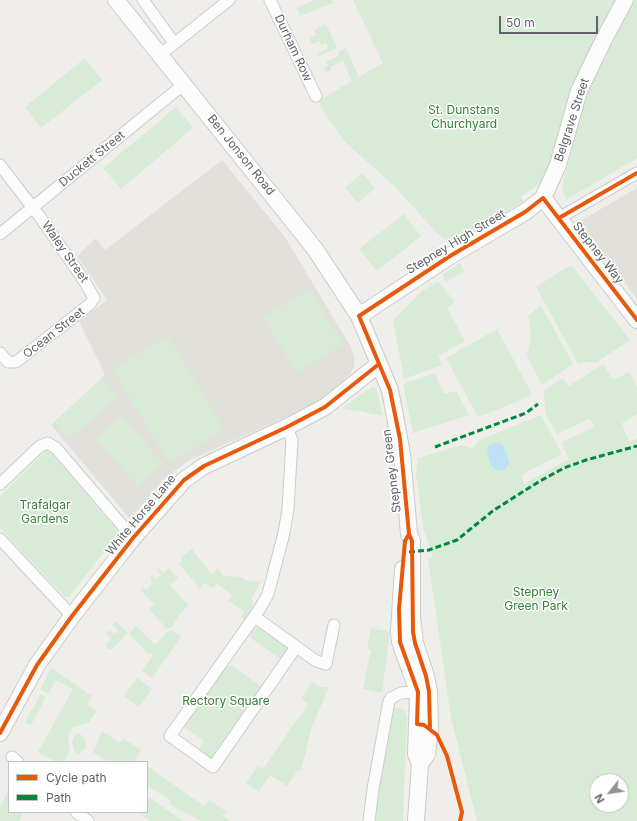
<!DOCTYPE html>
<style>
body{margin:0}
#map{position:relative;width:637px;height:821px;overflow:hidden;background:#efeeea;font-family:Inter,sans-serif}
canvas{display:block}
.legend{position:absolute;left:8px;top:761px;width:140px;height:52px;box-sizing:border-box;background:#fff;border:1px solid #bfc1c3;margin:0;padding:5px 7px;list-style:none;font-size:12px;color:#5f6368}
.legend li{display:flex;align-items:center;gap:8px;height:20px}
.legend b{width:20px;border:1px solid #bfc1c3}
.north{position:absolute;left:589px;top:773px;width:40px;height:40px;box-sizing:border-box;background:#fff;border:1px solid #bfc1c3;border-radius:50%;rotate:240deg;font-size:11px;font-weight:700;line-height:16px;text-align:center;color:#5f6368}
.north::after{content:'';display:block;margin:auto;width:14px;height:18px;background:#919496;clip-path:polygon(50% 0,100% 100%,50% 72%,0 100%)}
.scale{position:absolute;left:499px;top:16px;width:99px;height:18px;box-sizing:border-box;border:2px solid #5f6368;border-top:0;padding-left:5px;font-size:12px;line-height:14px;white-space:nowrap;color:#5f6368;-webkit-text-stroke:3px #fff;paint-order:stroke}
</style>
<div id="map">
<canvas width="637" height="821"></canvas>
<ul class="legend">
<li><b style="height:5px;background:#e8590c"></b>Cycle path</li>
<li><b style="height:5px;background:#00873e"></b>Path</li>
</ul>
<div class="north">N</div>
<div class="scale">50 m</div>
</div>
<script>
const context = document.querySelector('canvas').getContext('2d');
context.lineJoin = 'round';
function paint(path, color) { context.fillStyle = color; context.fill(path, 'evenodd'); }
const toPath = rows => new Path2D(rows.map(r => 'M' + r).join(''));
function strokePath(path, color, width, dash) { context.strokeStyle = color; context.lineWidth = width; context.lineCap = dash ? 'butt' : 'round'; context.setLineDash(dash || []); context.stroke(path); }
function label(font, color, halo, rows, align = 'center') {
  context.font = font + ' Inter,sans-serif'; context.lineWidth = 3; context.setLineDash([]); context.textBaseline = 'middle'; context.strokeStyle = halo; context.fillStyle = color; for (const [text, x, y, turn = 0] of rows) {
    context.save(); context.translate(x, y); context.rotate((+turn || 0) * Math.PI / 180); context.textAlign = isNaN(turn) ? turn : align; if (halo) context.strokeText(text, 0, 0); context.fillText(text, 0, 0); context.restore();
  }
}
paint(toPath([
 [222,160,285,237,351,347,354,357,354,367,350,374,335,390,315,404,188,461,163,480,130,519,51,425,105,375,79,321,107,300,77,256,96,238,105,250],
 [637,188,637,299,582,228,582,220]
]), '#e2e0da');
paint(toPath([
 [315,0,332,0,333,3,300,16,296,8],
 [353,0,618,0,578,74,572,89,555,156,541,183,521,197,523,202,452,242,448,242,435,231,393,185,345,142,327,117,318,101,352,81,343,61,330,67,331,70,326,72,324,68,328,66,326,62,340,55,338,52,346,48,359,77,383,63],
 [635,0,637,0,637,158,566,200,562,188,586,94],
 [326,24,337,48,318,56,317,54,328,48,326,43,321,45,319,41,312,44,309,38,316,35,314,30],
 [85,58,102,80,41,128,25,107],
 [176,107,193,128,121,189,103,168],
 [362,173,375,188,358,203,345,188],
 [404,214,421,236,377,271,359,249],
 [460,263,464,271,446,282,442,275],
 [569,266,573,267,630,340,597,362,583,362,578,364,536,287],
 [438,281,455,302,447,308,465,341,438,356,442,365,404,379,393,320,421,292],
 [310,289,343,345,296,373,263,317],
 [541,305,573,364,542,385,526,354,528,352,531,337,528,316],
 [497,329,532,394,521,400,478,417,446,358],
 [168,336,224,430,169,463,112,369],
 [603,364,613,380,629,372,637,387,637,414,622,423,629,442,637,439,637,821,477,821,451,717,428,559,433,557,423,527,416,474,418,458,462,445,469,448,474,447,480,440,541,415,562,454,521,475,524,484,569,459,561,442,595,427,590,419,557,434,545,413,544,390,563,378,569,386],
 [597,781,621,781,621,805,597,805],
 [435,373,444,394,456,391,469,415,413,433,403,384],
 [102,378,118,397,69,439,54,422],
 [372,387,376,388,383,416,342,408],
 [122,416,163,464,137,486,96,438],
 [48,449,119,533,69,597,65,597,0,528,0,496],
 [192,549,211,574,218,568,224,576,244,577,243,579,253,582,261,580,258,588,252,597,253,609,246,620,241,617,244,611,228,601,232,595,217,583,213,588,205,583,200,589,179,563,182,561,181,558],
 [159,568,163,573,169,568,178,578,170,585,188,605,182,613,181,612,171,628,166,628,149,609,154,604,140,590,143,587,146,590,153,583,150,579,152,575,156,579,161,575,157,570],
 [116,621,128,633,112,649,108,649,105,645,111,638,106,634,109,630,115,634,118,631,113,625],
 [136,626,155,645,167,632,173,631,181,637,152,678,142,671,153,655,151,653,149,655,129,634],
 [260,627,287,646,288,652,282,660,249,637,255,628],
 [371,628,390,632,382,693,363,689,371,650,367,649],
 [225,665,231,665,259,685,261,689,214,757,210,758,199,749,204,741,183,726],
 [51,668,92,696,87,704,97,711,89,722,72,728,68,737,70,751,63,762,56,762,38,752,73,689,56,680,48,694,40,689],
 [137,678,152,689,139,707,124,696],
 [312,682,320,687,329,687,311,729,301,771,298,770,287,786,270,775,259,792,246,783,258,766,263,769,308,704,301,698],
 [41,694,46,697,31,725,25,722],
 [395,708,404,709,407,717,403,821,372,821,391,712],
 [102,731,120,743,124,739,141,750,133,762,113,762,109,760,108,762,93,752],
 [78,733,83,736,86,742,86,748,78,754,74,751,72,742,74,736],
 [147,766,204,806,209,800,226,811,223,816,230,821,201,821,169,804,171,801,147,785],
 [9,789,9,812,24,812,19,821,0,821,0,807],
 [147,796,183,821,149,821,137,812,147,812]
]), '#d8ebd6');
paint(toPath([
 [493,443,500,443,503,446,509,461,509,464,505,469,498,471,491,465,487,453,488,447]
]), '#bfe0f9');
const street = toPath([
 [143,0,174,43],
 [270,0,316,96],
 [160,55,229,0],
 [0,165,40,217,83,279,94,298,90,304,16,362,8,362,0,353],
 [559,218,637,173],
 [0,234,184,84],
 [287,427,292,440,288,509,284,533,268,594,259,610,170,736,213,767,296,647],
 [0,484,40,446,48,443,56,448,133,538],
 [0,539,72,616],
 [255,617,316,661,326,664,334,625],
 [12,757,18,762],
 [76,812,88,821],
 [369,821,373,789,389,701,391,698,401,693,424,691]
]);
const secondary = toPath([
 [116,0,315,249,359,316,390,390,402,454,409,534,412,541,412,618,415,643,426,676,429,691,430,729,427,754,420,764],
 [543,198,637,320],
 [359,316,450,256,525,212,543,198,558,165,579,91,603,41,625,0],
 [403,569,399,631,400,642,418,692,416,754,420,764,416,821],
 [0,733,37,665,72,616,133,538,184,480,204,466,287,427,325,407,379,364]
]);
strokePath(street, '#cbcccc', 13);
strokePath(secondary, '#cacacb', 18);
strokePath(street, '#fdfcfc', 11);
strokePath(secondary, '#fdfcfc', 16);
strokePath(toPath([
 [435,447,526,413,538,404],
 [409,552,429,550,457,540,494,510,540,481,564,468,586,460,637,446]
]), '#00873e', 3, [6, 3]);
strokePath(toPath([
 [559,218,637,173],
 [409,534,405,541,399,609,400,642,418,692,417,724,424,725,437,735,447,756,462,812,460,821],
 [430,729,429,691,426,676,415,643,413,632,412,541,409,534,400,439,390,390,359,316,450,256,525,212,543,198,637,320],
 [0,733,37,665,72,616,133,538,184,480,204,466,287,427,325,407,379,364]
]), '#e8590c', 4);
label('12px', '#5f6368', '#fff', [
 ["Durham Row",293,48,65],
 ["Belgrave Street",572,120,-72],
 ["Ben Jonson Road",241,155,51],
 ["Duckett Street",92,159,-39],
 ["Stepney High Street",456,242,-31],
 ["Waley Street",65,252,55],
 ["Stepney Way",598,253,52],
 ["Ocean Street",54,333,-38],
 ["Stepney Green",392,471,-97],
 ["White Horse Lane",141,515,-50]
]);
label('12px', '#348238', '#fff', [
 ["St. Dunstans",464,110],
 ["Churchyard",464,124],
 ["Trafalgar",45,505],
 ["Gardens",45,519],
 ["Stepney",536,592],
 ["Green Park",536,606],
 ["Rectory Square",226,701]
]);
</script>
